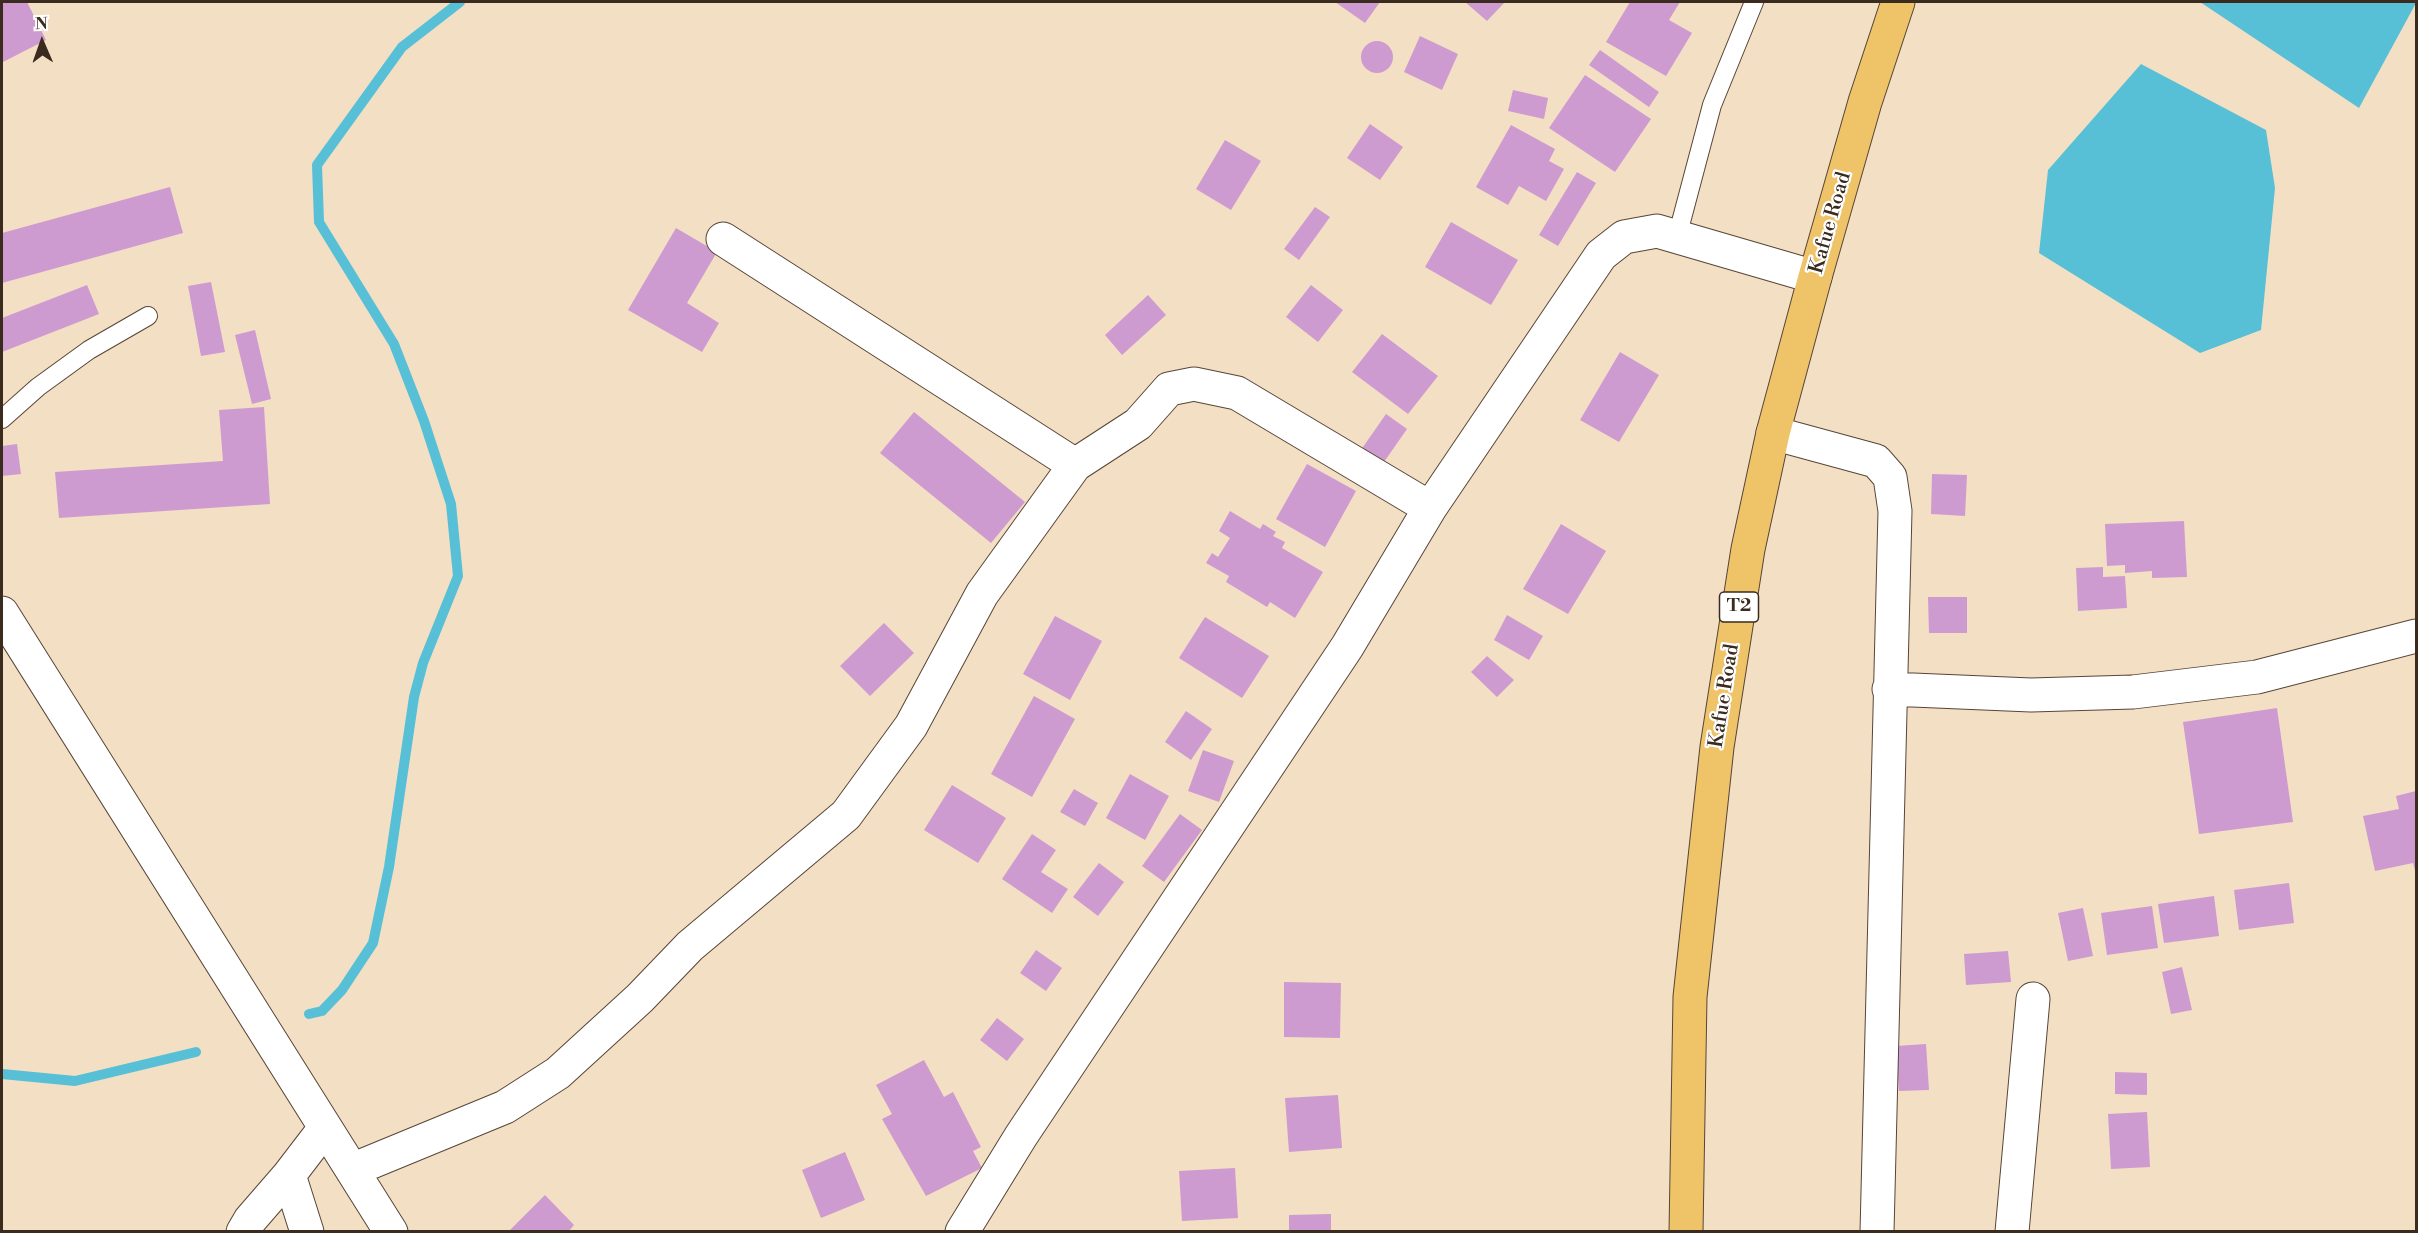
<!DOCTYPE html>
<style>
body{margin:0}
#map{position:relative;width:2418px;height:1233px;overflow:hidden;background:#f3dfc4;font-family:"Libre Bodoni",serif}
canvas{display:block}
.frame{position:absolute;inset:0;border:3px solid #3b2a1e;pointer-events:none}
.north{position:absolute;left:12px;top:12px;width:60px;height:60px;-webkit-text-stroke:4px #fff;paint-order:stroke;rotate:358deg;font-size:16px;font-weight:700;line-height:24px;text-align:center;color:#3b2a1e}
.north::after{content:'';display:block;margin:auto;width:21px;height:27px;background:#3b2a1e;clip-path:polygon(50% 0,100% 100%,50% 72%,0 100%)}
</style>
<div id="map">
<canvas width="2418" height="1233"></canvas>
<div class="frame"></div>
<div class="north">N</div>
</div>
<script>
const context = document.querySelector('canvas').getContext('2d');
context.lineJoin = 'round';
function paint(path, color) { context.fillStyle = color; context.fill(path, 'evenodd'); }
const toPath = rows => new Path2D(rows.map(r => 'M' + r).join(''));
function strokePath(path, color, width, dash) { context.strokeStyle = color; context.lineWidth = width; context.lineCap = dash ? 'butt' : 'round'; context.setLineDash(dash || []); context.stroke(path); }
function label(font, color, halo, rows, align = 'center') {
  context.font = font + ' "Libre Bodoni",serif'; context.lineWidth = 4.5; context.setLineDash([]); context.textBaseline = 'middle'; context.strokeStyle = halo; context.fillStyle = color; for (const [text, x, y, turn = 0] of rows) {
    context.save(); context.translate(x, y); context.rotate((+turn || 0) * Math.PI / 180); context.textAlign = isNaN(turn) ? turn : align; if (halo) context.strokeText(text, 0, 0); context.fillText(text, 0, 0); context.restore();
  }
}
paint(toPath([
 [2200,2,2416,2,2416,3,2359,108],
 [2141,64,2266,130,2275,188,2261,330,2200,353,2039,253,2048,170]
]), '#58c0d6');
strokePath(toPath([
 [309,1014,322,1011,342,990,373,943,389,867,414,697,423,663,458,576,451,504,424,421,394,344,319,222,317,165,402,47,460,2],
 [2,1074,75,1081,196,1052]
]), '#58c0d6', 10);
paint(toPath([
 [2,2,27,2,46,40,3,62],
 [1335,2,1380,2,1365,23],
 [1465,2,1505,2,1487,21],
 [1630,2,1680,2,1669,20,1692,33,1666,76,1606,42],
 [1420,36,1458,54,1442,90,1404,72],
 '1361 57a16 16 0 1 1 32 0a16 16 0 1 1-32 0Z',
 [1600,50,1659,92,1649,107,1589,65],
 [1585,75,1651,119,1615,172,1549,128],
 [1513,90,1548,98,1544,119,1508,111],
 [1370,124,1403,147,1380,180,1347,158],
 [1511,125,1555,149,1549,161,1564,169,1546,201,1519,186,1508,205,1476,187],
 [1225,140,1261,161,1231,210,1196,189],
 [1577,172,1596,183,1558,246,1539,235],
 [170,187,183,233,2,283,2,233],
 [1315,207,1330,217,1299,260,1284,249],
 [1451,222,1518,260,1491,305,1425,267],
 [676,228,717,252,687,303,719,323,702,352,628,310],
 [211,282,225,352,201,356,188,286],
 [87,285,99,314,2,352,2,318],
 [1311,285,1343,310,1318,342,1286,317],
 [1148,295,1166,315,1122,355,1105,335],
 [255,330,271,399,252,404,235,335],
 [1382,334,1438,376,1408,414,1352,372],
 [1620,352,1659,375,1619,442,1580,420],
 [264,407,270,504,59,518,55,472,223,461,219,410],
 [914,412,1025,502,991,543,880,453],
 [1386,414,1407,429,1377,472,1356,457],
 [17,444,21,474,2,476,2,446],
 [1307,464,1356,491,1325,547,1276,519],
 [1932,474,1967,475,1965,516,1931,514],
 [1230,511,1260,529,1263,524,1276,532,1273,536,1285,542,1282,548,1323,572,1295,618,1270,602,1267,607,1226,582,1229,576,1206,563,1212,553,1218,557,1230,538,1219,531],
 [2184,521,2187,577,2152,578,2152,571,2125,573,2125,565,2107,566,2105,524],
 [1561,524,1606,551,1568,614,1523,589],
 [2103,567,2103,577,2125,576,2127,608,2078,611,2076,568],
 [1928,597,1967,597,1967,633,1929,633],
 [1507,615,1543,636,1529,660,1494,640],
 [1055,616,1102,641,1070,700,1023,674],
 [1205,617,1269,656,1242,698,1179,658],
 [884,623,914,653,870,696,840,666],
 [1487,656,1514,680,1497,697,1471,672],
 [1034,696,1075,719,1032,797,991,774],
 [2277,708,2293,822,2199,834,2183,722],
 [1186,711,1212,729,1191,760,1165,742],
 [1203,750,1234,761,1219,802,1188,791],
 [1130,774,1169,796,1145,840,1106,818],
 [952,785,1006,818,978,863,924,830],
 [1074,789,1098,803,1085,826,1060,812],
 [2416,791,2416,874,2413,863,2375,871,2363,816,2399,809,2396,796],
 [1180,814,1202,830,1164,882,1142,866],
 [1032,834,1056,850,1041,872,1068,889,1052,913,1002,879],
 [1099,863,1124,882,1098,916,1073,897],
 [2289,883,2294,923,2239,930,2234,890],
 [2214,896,2219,936,2164,943,2158,904],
 [2152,906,2158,948,2107,955,2101,913],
 [2083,908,2093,956,2068,961,2058,913],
 [1036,950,1062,968,1046,991,1020,973],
 [2008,951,2011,982,1966,985,1964,954],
 [2182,967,2192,1010,2171,1014,2162,972],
 [1284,982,1341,983,1340,1038,1284,1037],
 [997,1018,1024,1039,1007,1061,980,1040],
 [1926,1044,1929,1090,1899,1091,1896,1046],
 [924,1060,944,1097,953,1092,981,1147,973,1151,982,1168,926,1196,882,1119,892,1114,876,1085],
 [2115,1072,2147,1073,2147,1095,2115,1094],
 [1338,1095,1342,1148,1289,1152,1285,1098],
 [2147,1112,2150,1167,2111,1169,2108,1114],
 [845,1152,865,1200,821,1218,802,1170],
 [1235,1168,1238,1218,1182,1221,1179,1171],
 [545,1195,574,1225,568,1232,508,1232],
 [1331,1214,1331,1232,1289,1232,1289,1215]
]), '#ce9bd0');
const service = toPath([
 [1677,237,1712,105,1754,2],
 [2,419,38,387,89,350,148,316]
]);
const minor = toPath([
 [723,239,1075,465],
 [1773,433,1876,461,1890,477,1895,511,1877,1232],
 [2,613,391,1232],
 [1889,689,2031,695,2133,692,2257,677,2416,636],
 [352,1170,505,1107,558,1073,640,998,690,946,846,815,911,726,982,594,1075,465,1138,424,1169,389,1194,384,1237,393,1430,508],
 [243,1232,250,1220,289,1175],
 [307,1232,289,1175,325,1128],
 [962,1232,1021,1136,1347,647,1430,508,1601,255,1624,237,1657,231,1815,277],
 [2012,1232,2033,999]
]);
const trunk = toPath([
 [1686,1232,1690,997,1717,747,1748,549,1773,433,1815,277,1865,102,1898,2]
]);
strokePath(service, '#574537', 20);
strokePath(minor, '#574537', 35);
strokePath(trunk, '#574537', 35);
strokePath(service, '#fff', 18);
strokePath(minor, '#fff', 33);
strokePath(trunk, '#efc469', 33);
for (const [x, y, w] of [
 [1739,607,39]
]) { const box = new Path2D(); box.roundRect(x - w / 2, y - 15, w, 30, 4.5); context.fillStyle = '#fff'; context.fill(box); strokePath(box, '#3b2a1e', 1.5); }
label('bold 18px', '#3b2a1e', null, [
 ["T2",1739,607]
]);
label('20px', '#3b2a1e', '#fff', [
 ["Kafue Road",1831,223,-74],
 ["Kafue Road",1725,696,-81]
]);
</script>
